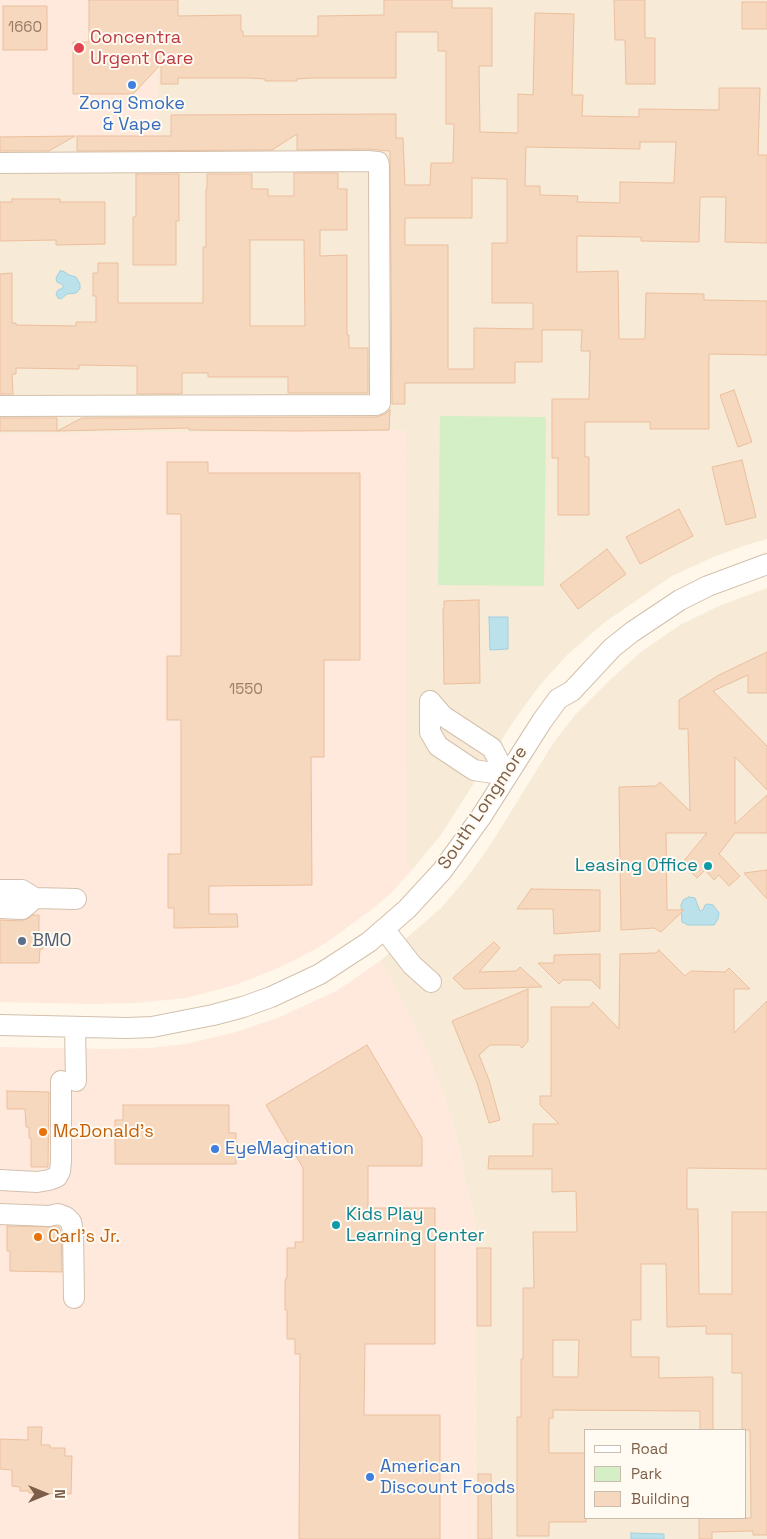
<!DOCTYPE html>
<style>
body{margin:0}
#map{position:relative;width:767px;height:1539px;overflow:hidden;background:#fef7ea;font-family:"Space Grotesk",sans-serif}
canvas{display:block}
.legend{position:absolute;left:584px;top:1429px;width:162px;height:90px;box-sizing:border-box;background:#fffbf2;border:1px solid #cbbdae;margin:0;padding:6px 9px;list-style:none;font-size:15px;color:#7d5f49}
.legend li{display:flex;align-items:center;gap:10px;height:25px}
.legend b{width:25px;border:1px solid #cbbdae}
.north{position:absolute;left:20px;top:1469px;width:50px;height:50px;-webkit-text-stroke:4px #fffbf2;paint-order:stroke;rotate:90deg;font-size:14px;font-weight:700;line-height:20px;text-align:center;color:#7d5f49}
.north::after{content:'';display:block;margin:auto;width:18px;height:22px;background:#7d5f49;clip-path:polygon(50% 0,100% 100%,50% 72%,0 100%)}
</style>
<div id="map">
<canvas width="767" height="1539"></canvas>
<ul class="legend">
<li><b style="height:6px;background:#fff"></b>Road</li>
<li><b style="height:14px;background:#d4eec6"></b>Park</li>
<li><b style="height:14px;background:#f6d8bf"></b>Building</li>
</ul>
<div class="north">N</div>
</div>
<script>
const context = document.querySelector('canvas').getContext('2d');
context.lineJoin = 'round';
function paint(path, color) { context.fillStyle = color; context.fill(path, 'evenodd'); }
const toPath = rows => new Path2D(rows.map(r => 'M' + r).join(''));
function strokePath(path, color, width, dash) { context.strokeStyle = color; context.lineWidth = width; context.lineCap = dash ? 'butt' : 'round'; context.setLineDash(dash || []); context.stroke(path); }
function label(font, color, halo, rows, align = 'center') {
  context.font = font + ' "Space Grotesk",sans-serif'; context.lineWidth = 4; context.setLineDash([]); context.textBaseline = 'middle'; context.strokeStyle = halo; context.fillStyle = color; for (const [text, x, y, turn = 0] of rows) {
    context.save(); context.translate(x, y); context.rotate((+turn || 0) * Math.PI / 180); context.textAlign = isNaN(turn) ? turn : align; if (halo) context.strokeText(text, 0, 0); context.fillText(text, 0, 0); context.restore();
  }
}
paint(toPath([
 [158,0,767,0,767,539,743,546,711,558,672,576,605,622,567,655,540,685,515,719,440,836,412,870,0,434,0,136,158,135],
 [767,588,767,1539,476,1539,475,1219,463,1173,462,1161,455,1131,443,1091,398,994,380,961,441,908,466,879,491,844,554,742,576,714,611,679,641,652,680,625,719,606],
 [586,1430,746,1430,746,1518,586,1518]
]), '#f7ead7');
paint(toPath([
 [0,0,158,0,158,136,0,136],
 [405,430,406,863,412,870,391,893,371,910,326,943,297,959,271,971,235,985,186,998,135,1003,91,1004,0,1002,0,434],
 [380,961,423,1040,443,1091,455,1131,462,1161,463,1173,475,1219,476,1539,0,1539,0,1047,104,1049,150,1048,186,1044,236,1032,280,1017,338,990]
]), '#ffe9dd');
paint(toPath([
 [440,416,546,417,544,586,438,585]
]), '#d4eec6');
const water = toPath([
 [60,271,63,271,69,275,76,277,80,284,80,289,76,293,67,294,61,299,58,298,56,294,58,290,63,288,63,285,57,282,56,278,60,271],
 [489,617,508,617,508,649,490,650,489,617],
 [689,897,695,898,700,911,703,910,705,905,707,904,713,905,719,913,718,919,714,925,688,925,682,922,681,905,683,900,689,897],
 [631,1533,664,1534,664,1539,631,1539,631,1533]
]);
paint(water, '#bbe1eb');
strokePath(water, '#a1d1de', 1);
const building = toPath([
 [89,0,178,0,178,16,241,15,241,31,243,31,243,36,318,36,318,16,384,15,384,0,452,0,452,8,492,8,492,66,479,66,480,132,518,133,518,94,533,95,535,13,574,14,572,95,583,95,582,116,639,117,639,109,719,110,719,88,760,88,758,155,767,155,767,243,725,242,726,197,700,197,699,242,641,241,641,237,577,236,577,272,618,271,619,339,645,339,646,293,704,294,704,300,767,301,767,355,709,354,709,429,650,429,650,422,585,422,585,457,589,457,589,515,558,515,558,458,552,458,552,399,589,399,590,351,581,351,582,330,542,330,542,362,515,362,515,383,405,383,405,404,392,404,390,151,367,149,297,150,297,134,272,150,77,151,77,136,171,136,171,115,396,114,396,138,403,138,405,185,430,185,431,163,453,163,454,124,446,124,446,51,438,51,438,32,396,32,396,78,312,78,297,79,297,81,265,81,265,79,250,78,178,78,178,84,161,84,161,64,133,94,73,94,73,42,89,42,89,0],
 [640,142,676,142,674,183,620,182,620,203,577,202,578,196,540,195,540,186,525,186,526,147,640,149,640,142],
 [472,178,507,179,507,243,492,243,492,303,533,303,533,329,474,328,474,369,448,369,448,245,405,245,405,218,472,218,472,178],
 [614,0,645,0,645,38,655,38,655,84,626,84,625,40,615,40,614,0],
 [742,2,767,2,767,29,742,29,742,2],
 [3,6,47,6,47,50,3,50,3,6],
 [75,136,49,151,0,151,0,137,75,136],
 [294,173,338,173,338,189,347,189,347,230,320,230,320,256,347,255,347,335,349,335,349,348,368,348,368,393,288,393,288,377,208,377,208,373,182,373,182,394,137,394,137,366,79,365,79,369,16,368,16,374,12,374,13,394,0,394,0,274,12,273,12,323,16,323,16,325,76,326,76,322,96,322,96,296,93,296,93,273,98,273,98,263,118,263,118,303,203,303,203,247,206,247,206,189,207,189,207,174,252,174,252,189,268,189,268,196,294,196,294,173],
 [250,240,304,240,305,326,250,326,250,240],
 [136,174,179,174,179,221,176,221,176,265,133,265,133,217,136,217,136,174],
 [12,199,60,199,60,202,105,202,105,244,56,245,56,240,0,241,0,202,12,202,12,199],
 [734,390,752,442,738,447,720,395,734,390],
 [390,410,389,430,299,431,189,430,189,428,57,431,82,418,376,417,385,414,390,410],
 [0,418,57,418,57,431,0,431,0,418],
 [742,460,756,517,726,525,712,467,742,460],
 [167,462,208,462,208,473,360,473,360,660,324,660,324,757,311,757,312,885,209,886,209,914,237,914,238,927,174,928,174,908,168,908,168,854,181,854,181,720,167,720,167,656,181,656,181,514,167,514,167,462],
 [679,509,693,536,640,564,626,537,679,509],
 [607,549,626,574,578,609,560,585,607,549],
 [479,600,480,683,444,684,443,609,444,609,444,601,479,600],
 [767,652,767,693,748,693,748,675,713,691,767,746,767,790,735,757,735,824,767,795,767,833,735,833,719,854,740,876,729,886,719,875,714,880,705,870,697,878,682,863,707,833,666,833,667,910,684,910,661,932,654,928,621,930,619,787,656,786,660,782,690,811,688,729,679,729,679,700,719,675,767,652],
 [767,870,767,899,744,873,767,870],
 [531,889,600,890,600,931,554,934,553,909,517,909,531,889],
 [33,915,39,915,39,933,44,933,43,949,40,949,39,963,0,963,0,920,21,921,29,918,33,915],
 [494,942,500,948,479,972,516,971,520,967,542,987,464,989,453,978,494,942],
 [659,950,685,976,691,971,725,972,729,968,750,989,734,989,734,1033,767,1001,767,1169,687,1168,687,1209,698,1209,699,1294,732,1294,732,1212,767,1212,767,1535,753,1535,753,1531,712,1532,712,1539,699,1539,699,1518,751,1518,750,1430,742,1430,742,1373,732,1373,732,1334,706,1334,706,1326,667,1327,666,1264,641,1264,641,1320,631,1320,631,1357,659,1357,659,1378,713,1377,713,1430,700,1430,700,1411,553,1410,553,1418,549,1418,549,1453,586,1453,586,1522,549,1522,549,1536,517,1536,517,1417,521,1417,521,1359,523,1359,523,1288,534,1288,533,1232,577,1232,576,1191,552,1192,552,1169,488,1169,489,1156,533,1156,533,1124,559,1124,540,1105,540,1096,551,1096,551,1007,589,1007,593,1002,619,1029,620,954,656,953,659,950],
 [553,1340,579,1340,578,1377,553,1377,553,1340],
 [600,954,600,989,591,980,563,980,559,984,538,963,554,963,554,955,600,954],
 [528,989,528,1041,522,1048,519,1045,490,1045,479,1055,489,1080,500,1120,489,1123,477,1083,452,1021,528,989],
 [367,1045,422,1138,422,1166,368,1166,368,1208,435,1208,435,1344,365,1344,364,1415,440,1415,440,1539,299,1539,300,1354,295,1354,295,1339,287,1339,287,1310,285,1310,285,1282,286,1278,287,1278,287,1248,295,1248,295,1242,303,1242,303,1168,266,1105,367,1045],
 [7,1091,49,1092,48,1167,31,1167,31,1138,29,1138,29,1127,26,1127,25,1109,7,1109,7,1091],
 [123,1105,229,1105,229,1133,236,1133,236,1164,115,1164,115,1120,123,1120,123,1105],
 [7,1226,59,1227,61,1232,62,1272,10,1271,10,1251,7,1251,7,1226],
 [477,1248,491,1248,491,1326,477,1326,477,1248],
 [28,1427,42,1427,41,1445,50,1445,50,1448,65,1448,65,1456,72,1456,71,1494,29,1493,29,1491,20,1491,20,1487,12,1486,12,1470,0,1469,0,1439,28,1440,28,1427],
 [478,1474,491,1474,492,1539,478,1539,478,1474]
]);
paint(building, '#f6d8bf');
strokePath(building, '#ebbf9d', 1);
const minor = toPath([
 [0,163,367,161,378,162,379,166,380,396,380,403,376,405,0,406],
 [430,701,430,732,438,746,474,770,506,775],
 [430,701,443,716,492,748,506,775],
 [0,890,22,890,35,898,22,909,0,908],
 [23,901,35,898,76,899],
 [384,929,412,965,431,982],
 [0,1025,127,1028,152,1027,213,1015,243,1007,271,997,320,974,369,942,407,909,442,871,481,817,542,721,558,699,572,691,612,648,632,632,680,600,708,586,767,564],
 [75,1027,76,1081],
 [0,1180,37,1182,49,1180,57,1177,60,1171,61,1162,61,1081],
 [0,1214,49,1216,58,1214,66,1217,71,1222,73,1231,74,1298]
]);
strokePath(minor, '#d3c0ad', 22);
strokePath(minor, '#fff', 20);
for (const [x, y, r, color] of [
 [79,48,6,"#e0444e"],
 [132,85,5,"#3f7fe0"],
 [708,866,5,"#0f9aa8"],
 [22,941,5,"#5c6f8a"],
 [43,1132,5,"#e8710a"],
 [215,1149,5,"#3f7fe0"],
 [336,1225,5,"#0f9aa8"],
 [38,1237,5,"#e8710a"],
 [370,1477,5,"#3f7fe0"]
]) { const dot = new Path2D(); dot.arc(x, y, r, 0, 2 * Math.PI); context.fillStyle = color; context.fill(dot); strokePath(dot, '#fffbf2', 2); }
label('15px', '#9b7d66', null, [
 ["1660",25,28],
 ["1550",246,690]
]);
label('18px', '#be3a42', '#fffbf2', [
 ["Concentra",90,38],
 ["Urgent Care",90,59]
], 'left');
label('18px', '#366cbe', '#fffbf2', [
 ["Zong Smoke",132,104,"center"],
 ["& Vape",132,125,"center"],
 ["EyeMagination",225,1149],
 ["American",380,1467],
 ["Discount Foods",380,1488]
], 'left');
label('18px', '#7d5f49', '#fffbf2', [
 ["South Longmore",483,808,-56]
]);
label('18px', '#0d838f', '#fffbf2', [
 ["Leasing Office",698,866],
 ["Kids Play",346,1215,"left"],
 ["Learning Center",346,1236,"left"]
], 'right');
label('18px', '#4e5e75', '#fffbf2', [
 ["BMO",32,941]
], 'left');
label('18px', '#c56008', '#fffbf2', [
 ["McDonald's",53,1132],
 ["Carl's Jr.",48,1237]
], 'left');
</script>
